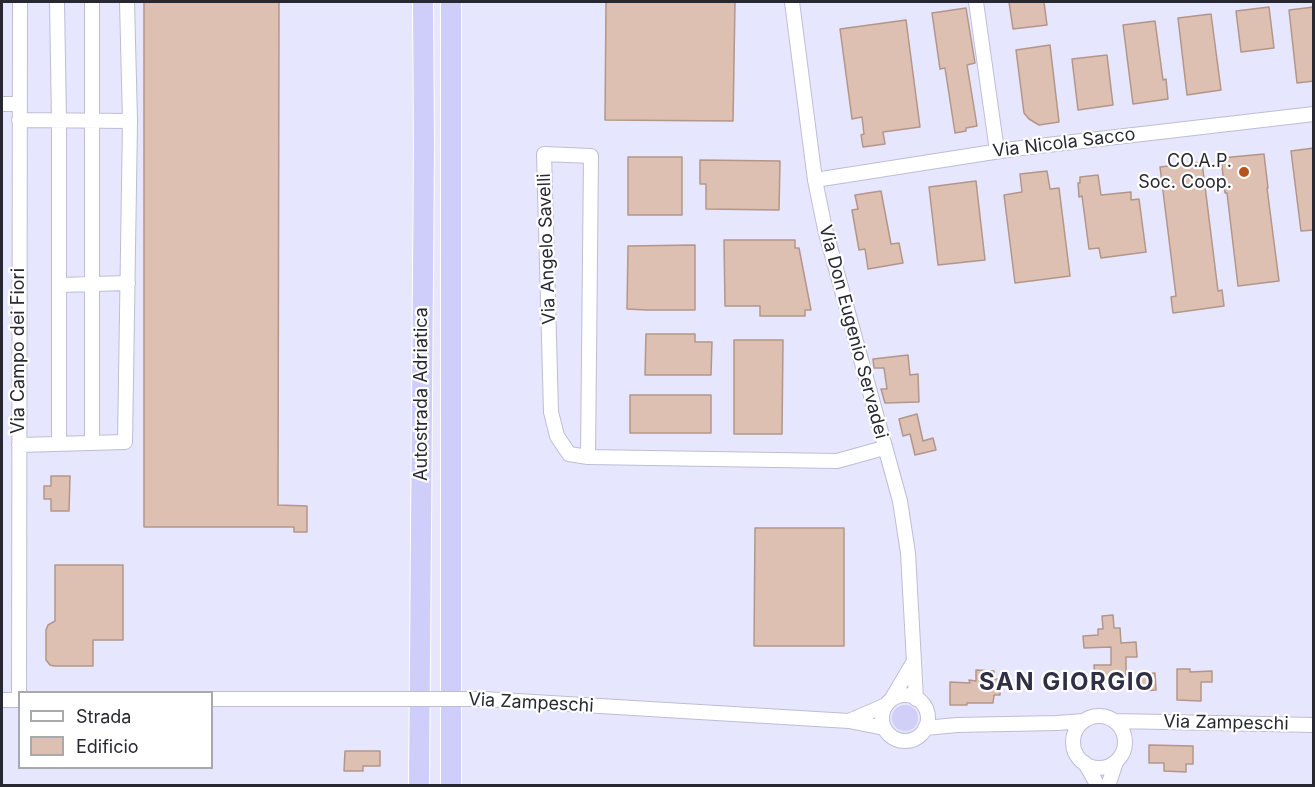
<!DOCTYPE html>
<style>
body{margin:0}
#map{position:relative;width:1315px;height:787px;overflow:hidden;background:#e6e6fe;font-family:Inter,sans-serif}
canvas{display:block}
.frame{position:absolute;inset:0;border:3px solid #282833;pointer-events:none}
.legend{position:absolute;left:18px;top:691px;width:195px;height:78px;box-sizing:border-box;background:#fff;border:2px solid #a9a9ad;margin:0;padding:8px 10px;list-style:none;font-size:18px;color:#282833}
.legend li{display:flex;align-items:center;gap:12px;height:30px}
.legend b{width:30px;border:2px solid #a9a9ad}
</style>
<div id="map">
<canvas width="1315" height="787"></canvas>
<div class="frame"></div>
<ul class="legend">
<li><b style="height:8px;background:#fff"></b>Strada</li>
<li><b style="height:16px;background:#dec0b3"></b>Edificio</li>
</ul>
</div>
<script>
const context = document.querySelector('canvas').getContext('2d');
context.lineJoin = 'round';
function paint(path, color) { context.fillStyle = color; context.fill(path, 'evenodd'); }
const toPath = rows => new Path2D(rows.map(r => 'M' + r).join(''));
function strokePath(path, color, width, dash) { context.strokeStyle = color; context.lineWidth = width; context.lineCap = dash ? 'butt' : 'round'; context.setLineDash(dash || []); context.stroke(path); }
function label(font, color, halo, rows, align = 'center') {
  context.font = font + ' Inter,sans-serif'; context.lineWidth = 4.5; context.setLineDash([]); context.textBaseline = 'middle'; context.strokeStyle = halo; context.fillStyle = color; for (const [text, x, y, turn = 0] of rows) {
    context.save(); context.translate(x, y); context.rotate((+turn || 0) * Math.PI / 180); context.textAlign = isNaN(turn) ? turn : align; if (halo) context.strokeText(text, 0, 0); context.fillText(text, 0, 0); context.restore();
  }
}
paint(toPath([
 '892 718a13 13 0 1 1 26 0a13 13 0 1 1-26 0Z'
]), '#cfcff8');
const building = toPath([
 [144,2,279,2,278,505,307,506,307,532,294,532,294,527,144,527,144,2],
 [606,2,735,2,733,121,605,120,606,2],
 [1009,2,1044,2,1047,25,1013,29,1009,2],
 [1269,7,1274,48,1241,52,1236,11,1269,7],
 [1314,7,1314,81,1297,83,1289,10,1314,7],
 [966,8,975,63,967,65,977,126,966,128,966,131,955,133,945,68,940,69,932,13,966,8],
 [1211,14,1221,90,1187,95,1178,18,1211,14],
 [906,20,920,127,883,132,885,144,863,147,861,135,864,134,862,117,852,119,840,29,906,20],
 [1155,21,1163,80,1166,79,1168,99,1133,104,1123,25,1155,21],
 [1050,45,1059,122,1039,125,1029,119,1024,113,1016,50,1050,45],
 [1107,55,1113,105,1078,110,1072,59,1107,55],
 [1314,148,1314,230,1301,231,1291,151,1314,148],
 [1264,154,1268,188,1267,188,1279,281,1238,286,1227,193,1225,193,1221,158,1264,154],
 [628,157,682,157,682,215,628,215,628,157],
 [700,160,780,161,779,210,706,209,706,184,700,184,700,160],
 [1202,162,1218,291,1222,290,1224,306,1173,313,1171,297,1176,296,1160,167,1202,162],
 [1047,171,1050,189,1059,188,1070,276,1015,283,1004,195,1022,192,1020,174,1047,171],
 [1098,175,1101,195,1131,192,1131,200,1139,199,1146,252,1101,258,1099,248,1089,249,1082,196,1079,197,1078,183,1080,183,1080,177,1098,175],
 [976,181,985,260,938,265,929,187,976,181],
 [881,191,891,244,899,243,903,263,868,269,865,249,859,250,852,210,858,209,855,195,881,191],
 [724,240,795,240,795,248,799,248,811,310,805,310,805,316,760,316,760,306,725,306,724,240],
 [695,245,695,310,647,310,627,309,628,246,695,245],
 [646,334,695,334,695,342,712,342,711,375,645,375,646,334],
 [734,340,783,340,782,434,734,434,734,340],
 [908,355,910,375,918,374,919,402,885,403,881,389,887,389,884,368,874,368,873,359,908,355],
 [630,395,711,395,711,433,630,433,630,395],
 [917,414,923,441,933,438,936,450,915,455,910,434,903,436,899,419,917,414],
 [51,476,70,476,69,511,51,511,51,499,44,499,44,486,51,486,51,476],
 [755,528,844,528,844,646,754,646,755,528],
 [55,565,123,565,123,640,93,640,93,666,54,666,50,665,46,660,46,630,48,625,55,621,55,565],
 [1113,615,1114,628,1120,628,1121,643,1136,642,1137,657,1126,657,1126,682,1095,682,1094,665,1111,665,1111,647,1084,648,1083,636,1098,635,1098,629,1103,629,1102,616,1113,615],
 [1177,669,1190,669,1190,672,1212,671,1212,682,1201,682,1201,701,1177,700,1177,669],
 [976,670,994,671,993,679,1000,679,1000,695,994,695,993,703,967,703,967,705,950,705,950,682,970,683,969,680,976,681,976,670],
 [1155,673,1156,690,1142,691,1141,674,1155,673],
 [1149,745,1193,746,1193,764,1186,764,1186,772,1164,771,1164,763,1149,763,1149,745],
 [345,751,380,751,380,766,363,766,363,771,344,771,345,751]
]);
paint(building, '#dec0b3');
strokePath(building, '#b39689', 1.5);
const minor = toPath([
 [57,2,59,120,59,444],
 [792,2,815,180,825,229,900,501,908,553,916,699],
 [976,2,997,151],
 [2,104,19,104],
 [19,120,130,121,127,2],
 [815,180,1013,149,1314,114],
 [59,285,128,283],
 [92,443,92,2],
 [19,445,125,442,130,121],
 [588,457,569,454,557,436,551,412,544,154,591,156,588,457,837,461,884,448],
 '882 718a23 23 0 1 1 46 0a23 23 0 1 1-46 0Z',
 [212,699,383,699],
 [484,699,849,721,884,728],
 [2,700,20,700],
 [19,700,20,2],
 [891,700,914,661],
 '1073 742a26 26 0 1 1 52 0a26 26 0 1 1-52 0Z',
 [849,721,886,705],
 [1115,721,1314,725],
 [925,728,957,725,1057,723,1084,721],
 [1085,763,1098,786],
 [1108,786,1116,762]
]);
const highway = toPath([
 [419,786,424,147,423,2],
 [451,786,451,2]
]);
strokePath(minor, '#bdbdd9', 16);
strokePath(highway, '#fff', 22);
strokePath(minor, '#fff', 14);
strokePath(highway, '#cfcefb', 20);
const minorBridge = toPath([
 [383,699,484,699]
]);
strokePath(minorBridge, '#bdbdd9', 16, []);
strokePath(minorBridge, '#fff', 14);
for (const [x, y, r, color] of [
 [1244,172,6,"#b6521b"]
]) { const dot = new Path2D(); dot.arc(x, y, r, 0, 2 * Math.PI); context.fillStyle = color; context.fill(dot); strokePath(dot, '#fff', 2); }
label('18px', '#282833', '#fff', [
 ["Via Nicola Sacco",1064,143,-7],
 ["Via Angelo Savelli",547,249,-92],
 ["Via Don Eugenio Servadei",853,332,75],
 ["Via Campo dei Fiori",19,351,-90],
 ["Autostrada Adriatica",422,394,-90],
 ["Via Zampeschi",531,703,3],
 ["Via Zampeschi",1226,723,1]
]);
label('18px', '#282833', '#fff', [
 ["CO.A.P.",1232,162],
 ["Soc. Coop.",1232,183]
], 'right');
context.letterSpacing = '1.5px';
label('bold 24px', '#302f45', '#fff', [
 ["SAN GIORGIO",1067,683]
]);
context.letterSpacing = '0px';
</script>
